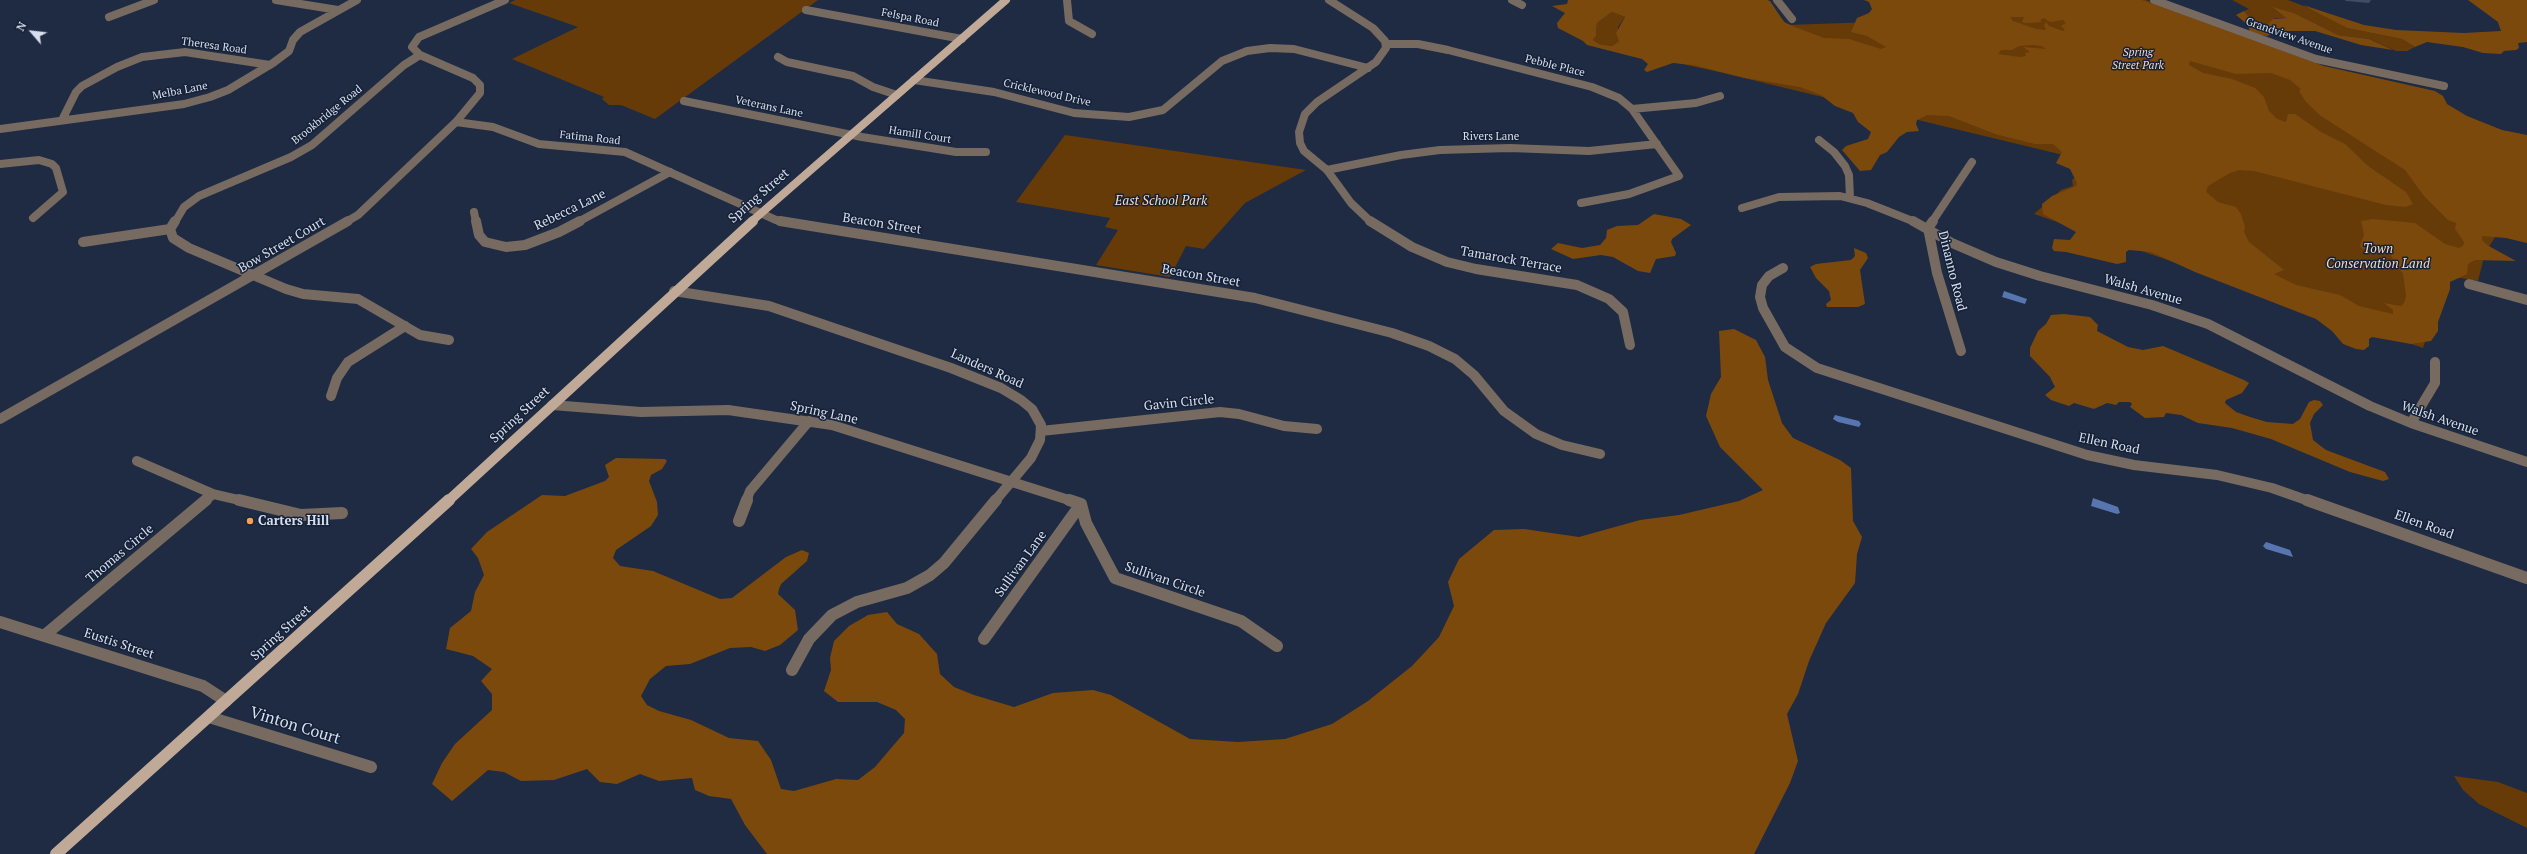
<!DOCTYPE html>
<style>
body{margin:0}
#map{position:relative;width:2527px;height:854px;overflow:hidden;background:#1e2b42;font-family:"PT Serif",serif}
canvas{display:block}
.north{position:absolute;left:12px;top:12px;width:40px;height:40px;-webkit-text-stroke:3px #152137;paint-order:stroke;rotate:298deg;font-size:11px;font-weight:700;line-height:16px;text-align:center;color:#d7dfee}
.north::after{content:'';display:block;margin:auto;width:14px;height:18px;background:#d7dfee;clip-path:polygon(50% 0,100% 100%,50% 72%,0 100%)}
</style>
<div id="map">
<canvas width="2527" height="854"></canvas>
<div class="north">N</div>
</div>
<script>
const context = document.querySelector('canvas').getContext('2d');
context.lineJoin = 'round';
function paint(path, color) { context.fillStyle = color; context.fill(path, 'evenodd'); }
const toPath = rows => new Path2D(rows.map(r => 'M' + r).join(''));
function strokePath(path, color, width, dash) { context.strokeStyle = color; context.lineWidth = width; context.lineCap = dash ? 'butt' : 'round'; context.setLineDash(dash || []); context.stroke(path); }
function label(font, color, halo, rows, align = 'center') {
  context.font = font + ' "PT Serif",serif'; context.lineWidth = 3; context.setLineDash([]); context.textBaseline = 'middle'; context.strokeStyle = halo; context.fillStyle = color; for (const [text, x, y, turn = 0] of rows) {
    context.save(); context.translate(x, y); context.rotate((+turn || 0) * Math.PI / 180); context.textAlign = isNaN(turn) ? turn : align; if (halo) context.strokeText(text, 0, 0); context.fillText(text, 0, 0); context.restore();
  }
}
paint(toPath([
 [515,0,818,0,655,119,621,105,609,105,602,99,604,97,512,59,578,27,509,3],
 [1656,0,1767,0,1787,25,1874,22,1978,0,2146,0,2320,65,2499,231,2485,253,2478,281,2461,278,2449,279,2441,294,2423,348,2034,214,2061,190,2073,186,2072,180,2092,162,1719,72,1613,49],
 [2232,0,2288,0,2317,11,2347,28,2402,39,2415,47,2407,51,2396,51,2369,39,2338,35,2294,13,2273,8,2286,18,2275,18,2268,27,2258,29,2254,27,2252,21,2244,11,2249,9],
 [1612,12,1625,17,1618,27,1619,41,1612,46,1599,44,1593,40,1596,36,1597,23],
 [1065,135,1306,170,1245,203,1204,249,1186,246,1170,277,1096,265,1118,230,1105,227,1110,218,1016,202],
 [2454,776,2498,782,2527,793,2527,828,2479,804,2463,790]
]), '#663b08');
paint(toPath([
 [1568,0,1767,0,1770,1,1784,22,1795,27,1824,38,1849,39,1881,49,1886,47,1867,36,1851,32,1857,18,1869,13,1872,9,1869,2,1864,0,2142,0,2324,66,2435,91,2443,96,2447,104,2467,116,2502,130,2527,135,2527,243,2506,238,2482,236,2482,240,2487,245,2516,261,2475,260,2468,264,2467,274,2450,282,2450,289,2438,322,2438,331,2431,341,2411,344,2372,337,2369,339,2369,346,2364,350,2356,349,2343,344,2332,331,2316,319,2195,272,2151,252,2129,250,2126,252,2126,262,2117,264,2066,252,2054,251,2052,248,2054,239,2070,240,2076,232,2043,214,2042,204,2052,196,2076,186,2077,183,2070,169,2056,163,2062,152,2053,144,2035,144,1995,134,1949,116,1927,115,1917,120,1916,124,1919,131,1907,132,1899,137,1887,152,1880,155,1871,170,1860,171,1842,150,1846,146,1868,139,1871,132,1858,122,1853,113,1835,106,1821,95,1800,87,1745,78,1693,65,1673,63,1647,72,1644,70,1648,64,1642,59,1587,45,1583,41,1558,28,1557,23,1565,13,1552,6,1567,4],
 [1612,12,1625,17,1616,33,1619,41,1612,46,1599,44,1593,40,1596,36,1597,23],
 [2010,17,2024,17,2022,22,2026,23,2042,22,2040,20,2044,18,2050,22,2063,20,2066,23,2061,26,2065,30,2063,31,2049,26,2046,22,2044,25,2046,30,2036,29,2013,21],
 [2033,45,2042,46,2046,49,2023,47,2030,52,2025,53,2026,56,2020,57,1998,54,2001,50,2012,50,2019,46],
 [2190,61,2236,74,2271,73,2290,80,2301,89,2299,91,2306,102,2321,116,2405,170,2424,196,2448,220,2456,223,2455,229,2464,242,2463,246,2459,248,2445,244,2415,223,2373,219,2361,221,2364,235,2360,245,2361,248,2367,250,2375,247,2387,250,2403,274,2406,296,2404,303,2401,306,2384,303,2393,310,2393,314,2359,306,2340,295,2296,285,2274,274,2284,270,2249,242,2244,232,2245,227,2241,214,2236,207,2218,202,2206,192,2208,186,2230,173,2239,170,2254,171,2386,205,2405,207,2413,204,2406,192,2368,166,2345,144,2321,132,2295,114,2288,114,2286,122,2277,119,2269,111,2264,97,2255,88,2232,79,2203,73,2189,65],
 [2468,0,2527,0,2527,42,2518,43,2519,48,2516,50,2504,51,2501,54,2483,53,2463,47,2434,43,2427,42,2415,47,2402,39,2347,28,2303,5,2364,25,2396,30,2464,33,2501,31,2498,22],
 [2272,7,2294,13,2338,35,2369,39,2393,50,2361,45,2315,31,2279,31,2267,36,2256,34,2250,32,2248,25,2236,15,2244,11,2252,21,2254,27,2264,28,2273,19,2286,18],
 [1654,214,1681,219,1691,225,1672,239,1671,242,1676,253,1675,256,1656,259,1650,273,1638,271,1613,257,1601,255,1573,259,1551,249,1558,243,1582,248,1600,245,1606,238,1607,230,1617,226,1638,225],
 [1854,248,1866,253,1868,258,1860,270,1865,304,1858,307,1827,307,1826,304,1831,300,1829,291,1816,278,1810,267,1816,264,1851,260,1855,256],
 [2064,314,2090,317,2098,325,2097,331,2128,347,2143,350,2163,346,2244,380,2249,383,2242,393,2226,400,2225,403,2236,412,2250,417,2267,422,2293,424,2300,419,2309,402,2314,400,2320,401,2323,405,2314,414,2310,423,2313,440,2326,450,2385,472,2389,479,2383,481,2350,472,2271,439,2232,428,2198,423,2181,415,2166,413,2164,417,2145,418,2130,407,2132,404,2130,402,2119,402,2116,405,2107,403,2094,409,2074,403,2069,406,2051,400,2045,395,2055,387,2050,377,2030,356,2030,348,2038,331,2046,324,2051,315],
 [1734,329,1756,340,1765,357,1768,380,1782,423,1793,438,1840,460,1851,468,1853,521,1862,537,1857,554,1855,583,1826,623,1809,661,1798,694,1787,714,1798,761,1790,783,1754,854,767,854,745,825,731,799,709,796,695,790,692,778,659,781,640,774,617,784,600,782,587,769,554,780,521,781,504,772,488,770,452,801,432,784,442,763,455,744,492,710,492,694,481,681,492,669,473,656,446,649,450,628,471,611,475,592,484,575,478,558,471,549,487,532,542,495,565,496,605,481,609,477,605,465,616,458,665,459,667,461,662,469,651,475,649,481,657,502,658,515,651,526,616,550,613,558,620,566,653,571,720,599,732,598,786,557,802,550,809,553,807,561,781,584,779,589,778,594,795,610,798,630,780,645,765,651,751,647,730,648,690,664,666,666,650,679,641,696,647,705,659,711,691,720,729,738,758,741,771,760,781,789,794,791,836,779,858,780,875,767,904,733,905,719,896,710,877,702,838,702,824,691,831,670,830,658,834,641,849,626,868,615,887,612,897,624,919,634,937,654,940,674,954,687,974,695,1014,707,1053,693,1093,690,1111,695,1190,739,1238,742,1285,739,1332,724,1368,701,1412,666,1439,637,1454,606,1448,582,1459,559,1494,530,1524,529,1579,537,1640,520,1679,515,1739,501,1763,490,1720,447,1706,416,1711,394,1721,377,1719,331]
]), '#7c490d');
paint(toPath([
 [2004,291,2027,299,2025,304,2002,297],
 [1835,415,1859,421,1861,424,1859,427,1838,422,1833,419],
 [2093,498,2118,507,2120,513,2117,514,2091,506],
 [2266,542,2290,550,2293,557,2266,549,2263,546]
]), '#5776b1');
strokePath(toPath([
 [276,0,338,10],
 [1067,0,1069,21,1092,34],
 [1329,0,1373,28,1385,41,1386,48,1376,62,1317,102,1305,114,1299,132,1300,143,1304,151,1327,170,1351,203,1371,222],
 [1512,0,1522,5],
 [1777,0,1792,19],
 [2154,0,2316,59,2444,86],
 [806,10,962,39],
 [109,17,154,0],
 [1386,44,1418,44,1448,50,1592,87,1619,98,1632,109,1679,176,1629,194,1581,203],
 [778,57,787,62,853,76,873,87,897,95],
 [914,80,994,92,1074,113,1129,117,1163,110,1222,61,1247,51,1270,48,1294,49,1368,68],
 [684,101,862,137,956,152,986,152],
 [1632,109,1696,103,1720,96],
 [62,120,76,92,82,86,117,67,142,57,185,52,270,65],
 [456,122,493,127,539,144,625,152,776,220,786,222],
 [0,129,184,104,210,97,228,90,273,63,289,51,293,40,300,32,357,0],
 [1819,140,1834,152,1845,166,1849,175,1850,198],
 [0,164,39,160,52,164,56,168,63,192,33,218],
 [1327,170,1401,155,1440,150,1510,148,1589,151,1657,144],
 [1742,208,1779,197,1840,196,1867,203,1915,222],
 [474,212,476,222],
 [175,222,184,207,199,196,291,157,312,145,404,65,420,55,412,47,419,37,505,0],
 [346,222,358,215,456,122,480,93,480,85,473,78,420,55],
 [578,222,670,172],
 [1932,222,1972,162]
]), '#766a61', 8);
strokePath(toPath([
 [175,221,170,229,173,238,189,248,286,289,303,294,358,299,420,335,449,340],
 [476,221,479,235,485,242,506,247,525,245,559,232,580,221],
 [780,221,1255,298,1392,333,1429,346,1455,359,1474,375,1504,411,1536,434,1562,445,1600,454],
 [1370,221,1412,247,1447,262,1476,269,1577,285,1609,299,1623,312,1630,345],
 [1913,221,1952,243,1996,262,2040,276,2152,305,2208,324,2370,406,2411,423,2527,462],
 [1933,221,1928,228,1937,273,1961,351],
 [83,242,170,229],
 [1783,268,1769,276,1762,285,1760,297,1763,308,1785,347,1817,368,2087,455,2134,465,2217,475,2272,488,2309,501],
 [2469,284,2527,300],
 [674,291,769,306,951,368,1001,388,1021,400,1032,409,1041,425,1040,440,1031,458,995,501],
 [331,396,337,378,348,362,405,326],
 [552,405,641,412,728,410,832,425,1072,501],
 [0,419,348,221],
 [2411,423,2435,383,2435,362],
 [1041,431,1220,412,1239,414,1284,426,1317,429],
 [137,461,213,494],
 [204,501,213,494,243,501],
 [746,501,750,491,809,421]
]), '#766a61', 10);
strokePath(toPath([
 [239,500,301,515,342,513],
 [1069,500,1081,504],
 [2307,500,2527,578],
 [1081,504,1086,523,1115,578,1241,621,1277,646],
 [739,521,747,500],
 [0,622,203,686,226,701],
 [45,635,206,500],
 [984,639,1081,504],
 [792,670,809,639,832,615,857,602,907,588,930,575,944,563,996,500],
 [209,717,371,767]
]), '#766a61', 12);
strokePath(toPath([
 [751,222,1006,0]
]), '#c0a996', 8);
strokePath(toPath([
 [448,501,753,221]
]), '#c0a996', 10);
strokePath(toPath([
 [56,854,449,500]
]), '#c0a996', 12);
paint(toPath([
 [2345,0,2371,0,2369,3,2346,1]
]), '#404c62');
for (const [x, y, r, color] of [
 [250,521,4,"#f7a149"]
]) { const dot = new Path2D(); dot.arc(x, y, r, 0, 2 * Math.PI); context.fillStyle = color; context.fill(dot); strokePath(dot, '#152137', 1.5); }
label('11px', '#d7dfee', '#152137', [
 ["Felspa Road",910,18,11],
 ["Grandview Avenue",2289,36,19],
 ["Theresa Road",214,46,8],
 ["Pebble Place",1555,66,14],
 ["Melba Lane",180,91,-11],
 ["Cricklewood Drive",1047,93,13],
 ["Veterans Lane",769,107,12],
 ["Brookbridge Road",327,115,-39],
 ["Hamill Court",920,135,9],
 ["Rivers Lane",1491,137],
 ["Fatima Road",590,138,6]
]);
label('italic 11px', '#fadabf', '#152137', [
 ["Spring",2138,53],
 ["Street Park",2138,66]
]);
label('13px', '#d7dfee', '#152137', [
 ["Spring Street",759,196,-41],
 ["Rebecca Lane",570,210,-26],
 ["Beacon Street",882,224,9],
 ["Bow Street Court",282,245,-30],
 ["Tamarock Terrace",1511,260,10],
 ["Dinanno Road",1952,271,76],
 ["Beacon Street",1201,276,10],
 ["Walsh Avenue",2143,290,16],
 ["Landers Road",987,369,24],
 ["Gavin Circle",1179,403,-6],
 ["Spring Lane",824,413,12],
 ["Spring Street",520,415,-43],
 ["Walsh Avenue",2440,419,19],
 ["Ellen Road",2109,444,12],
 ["Ellen Road",2424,525,20],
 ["Thomas Circle",120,554,-40],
 ["Sullivan Lane",1021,564,-54],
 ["Sullivan Circle",1165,580,19],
 ["Spring Street",281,633,-42],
 ["Eustis Street",119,644,18]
]);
label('italic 13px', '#fadabf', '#152137', [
 ["East School Park",1161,201],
 ["Town",2378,249],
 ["Conservation Land",2378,264]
]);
label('bold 13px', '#d7dfee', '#152137', [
 ["Carters Hill",258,521]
], 'left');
label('16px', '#d7dfee', '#152137', [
 ["Vinton Court",295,726,17]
]);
</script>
